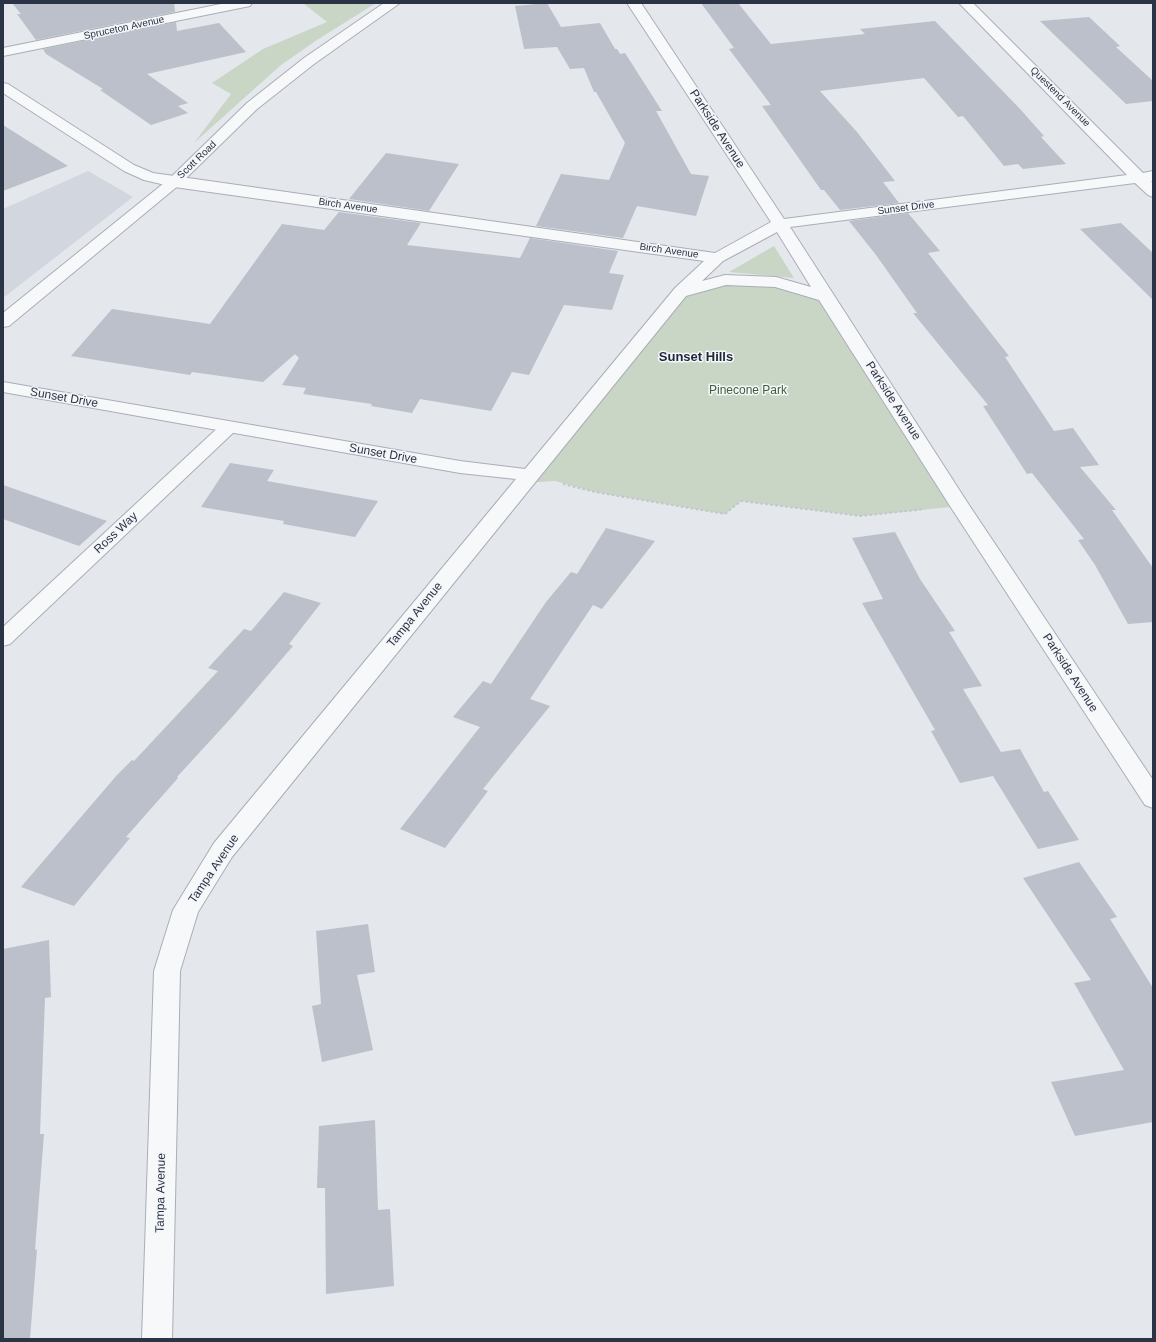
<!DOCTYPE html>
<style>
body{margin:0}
#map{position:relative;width:1156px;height:1342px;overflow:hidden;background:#e4e7ec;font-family:Helvetica,sans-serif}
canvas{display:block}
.frame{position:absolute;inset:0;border:4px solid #2b3445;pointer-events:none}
</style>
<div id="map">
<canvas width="1156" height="1342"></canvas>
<div class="frame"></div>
</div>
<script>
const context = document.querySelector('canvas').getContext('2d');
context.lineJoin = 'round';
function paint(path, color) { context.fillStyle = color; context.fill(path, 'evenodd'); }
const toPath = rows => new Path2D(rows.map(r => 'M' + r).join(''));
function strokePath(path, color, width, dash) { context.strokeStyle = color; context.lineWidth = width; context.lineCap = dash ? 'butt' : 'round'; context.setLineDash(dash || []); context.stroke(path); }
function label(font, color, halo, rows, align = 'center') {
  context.font = font + ' Helvetica,sans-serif'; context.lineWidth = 3; context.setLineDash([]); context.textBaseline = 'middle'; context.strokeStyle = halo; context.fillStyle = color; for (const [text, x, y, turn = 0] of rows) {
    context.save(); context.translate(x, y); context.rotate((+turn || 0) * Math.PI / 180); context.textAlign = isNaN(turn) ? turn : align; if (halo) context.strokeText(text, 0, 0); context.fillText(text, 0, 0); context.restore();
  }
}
paint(toPath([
 [88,171,133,197,3,298,3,209]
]), '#d2d6de');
paint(toPath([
 [303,3,376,3,317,40,281,65,194,143,231,94,212,83,263,49,327,22],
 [774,246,794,278,729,272],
 [725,280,776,282,825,296,960,506,861,516,741,501,725,514,595,492,555,481,524,483,681,292]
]), '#c9d6c5');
paint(toPath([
 [12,3,174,3,175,12,36,40,17,14,21,14],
 [547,3,561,27,600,23,615,49,617,49,620,54,625,53,662,111,656,111,691,174,709,176,696,216,637,206,623,238,536,226,561,174,609,180,625,143,596,92,594,92,584,68,570,69,557,47,524,49,515,6],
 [701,3,738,3,771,44,865,34,860,29,935,21,1021,110,1044,136,1041,137,1066,164,1023,169,1018,164,1004,166,963,116,958,117,924,78,820,91,857,132,895,181,883,182,899,203,840,210,824,190,821,190,762,106,771,105,729,49,734,48],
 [1089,17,1120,46,1116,47,1153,81,1153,101,1126,104,1040,21],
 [176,22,177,31,219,23,246,52,147,74,188,103,178,106,188,113,151,125,100,90,103,89,46,54,43,49],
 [3,125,68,166,3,191],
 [386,153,459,164,429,211,349,199],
 [339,212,421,223,407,245,520,258,530,238,618,251,609,273,624,275,612,310,564,305,529,375,512,372,491,411,420,399,412,413,371,406,372,404,303,394,306,388,282,385,299,358,295,354,263,382,192,372,190,375,71,356,112,309,210,324,282,224,324,230],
 [908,213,940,251,928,253,1009,356,1005,357,1054,431,1073,428,1099,465,1080,467,1116,510,1112,510,1153,568,1153,622,1128,624,1095,565,1078,540,1084,539,1032,473,1027,474,983,406,988,405,913,313,917,313,876,255,849,221],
 [1121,223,1153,253,1153,300,1080,229],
 [230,463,274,470,267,481,378,501,355,537,283,524,284,521,201,507],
 [3,485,107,521,79,546,3,519],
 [606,528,655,541,602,609,593,605,530,699,550,706,483,789,488,791,445,848,400,829,480,727,453,717,483,681,491,684,546,602,571,572,577,574],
 [895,532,920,579,955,631,949,632,982,686,963,689,1001,752,1020,749,1044,792,1048,791,1079,840,1038,849,993,776,960,783,931,731,935,730,862,603,883,599,852,538],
 [284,592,321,603,289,644,293,646,232,717,177,777,178,778,126,837,130,838,74,906,21,887,117,775,132,760,134,761,218,671,208,668,244,629,251,631],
 [1079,862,1117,917,1110,919,1153,988,1153,1122,1075,1136,1051,1082,1124,1070,1074,983,1091,980,1023,878],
 [368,924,375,972,357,975,373,1050,322,1062,312,1006,321,1004,316,931],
 [49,940,51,997,45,998,40,1134,44,1134,35,1250,37,1249,30,1339,3,1339,3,949],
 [375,1120,378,1210,390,1209,394,1286,326,1294,325,1188,317,1188,319,1126]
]), '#bbc0ca');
const service = toPath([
 [229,422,235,423,238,427,235,431,10,644,3,646,3,627,223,423,229,422]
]);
const minor = toPath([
 [226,3,252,3,250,6,245,7,3,56,3,48,226,3],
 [627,3,641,3,784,219,1127,175,959,3,973,3,1143,173,1153,171,1153,181,1151,181,1153,183,1153,197,1148,195,1135,183,790,227,969,505,1153,780,1153,808,1145,805,950,506,819,300,775,287,726,285,686,296,232,857,198,912,180,971,172,1339,142,1339,154,971,173,910,214,843,516,479,460,473,3,392,3,382,460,461,525,469,675,288,704,261,174,187,144,180,124,171,3,93,3,83,8,84,134,165,153,173,715,253,771,222,627,3],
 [777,232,811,287,776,277,725,275,702,281,723,261,777,232]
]);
const tertiary = toPath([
 [384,3,400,3,314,64,257,109,179,185,9,326,3,327,3,313,169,179,247,103,304,58,384,3]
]);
strokePath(service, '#a9aeb7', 2);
strokePath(minor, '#a9aeb7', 2);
strokePath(tertiary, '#a9aeb7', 2);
strokePath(toPath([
 [563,484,595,492,725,514,741,501,861,516,925,509]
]), '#c2c5cb', 2, [2.5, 2.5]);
paint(service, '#f7f8fa');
paint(minor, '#f7f8fa');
paint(tertiary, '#f7f8fa');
label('10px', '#2b3445', '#f4f6f9', [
 ["Spruceton Avenue",124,28,-12],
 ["Questend Avenue",1060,97,45],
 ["Scott Road",197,160,-44],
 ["Birch Avenue",348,206,8],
 ["Sunset Drive",906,208,-7],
 ["Birch Avenue",669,251,8]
]);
label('12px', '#2b3445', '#f4f6f9', [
 ["Parkside Avenue",717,129,57],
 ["Sunset Drive",64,398,10],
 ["Parkside Avenue",893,401,57],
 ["Sunset Drive",383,454,10],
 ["Ross Way",116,533,-43],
 ["Tampa Avenue",415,615,-51],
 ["Parkside Avenue",1070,673,57],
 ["Tampa Avenue",214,869,-56],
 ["Tampa Avenue",161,1193,-89]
]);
label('12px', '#3f6138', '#f4f6f9', [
 ["Pinecone Park",748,391]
]);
label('bold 13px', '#1d2536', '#f4f6f9', [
 ["Sunset Hills",696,357]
]);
</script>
